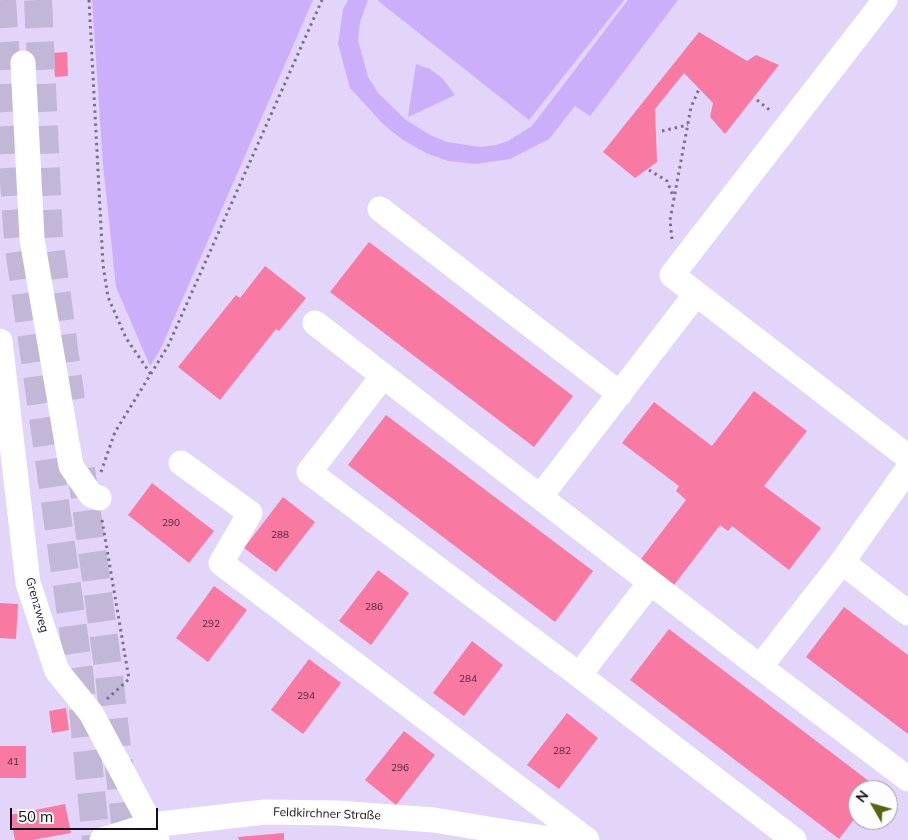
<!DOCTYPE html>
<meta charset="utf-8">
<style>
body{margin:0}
#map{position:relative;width:908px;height:840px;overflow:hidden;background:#e2d5f9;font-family:Mulish,sans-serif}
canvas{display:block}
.north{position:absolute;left:848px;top:780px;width:50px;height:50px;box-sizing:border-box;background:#fdfdfd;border:1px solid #9f9da2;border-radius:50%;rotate:308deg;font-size:14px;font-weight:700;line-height:20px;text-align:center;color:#130e1a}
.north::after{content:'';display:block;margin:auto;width:18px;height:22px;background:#546610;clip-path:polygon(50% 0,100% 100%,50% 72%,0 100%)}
.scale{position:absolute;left:10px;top:808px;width:148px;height:22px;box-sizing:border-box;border:2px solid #130e1a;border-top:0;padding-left:6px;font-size:15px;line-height:18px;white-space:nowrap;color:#130e1a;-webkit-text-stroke:4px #fdfdfd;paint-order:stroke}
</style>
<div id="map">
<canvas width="908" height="840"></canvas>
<div class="north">N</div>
<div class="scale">50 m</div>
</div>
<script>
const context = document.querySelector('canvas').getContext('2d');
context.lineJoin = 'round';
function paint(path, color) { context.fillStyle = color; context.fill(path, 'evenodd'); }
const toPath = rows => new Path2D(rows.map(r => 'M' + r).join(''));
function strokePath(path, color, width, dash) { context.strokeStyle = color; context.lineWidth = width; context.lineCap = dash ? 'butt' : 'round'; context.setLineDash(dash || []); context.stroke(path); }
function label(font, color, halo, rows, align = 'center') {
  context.font = font + ' Mulish,sans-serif'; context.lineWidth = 4; context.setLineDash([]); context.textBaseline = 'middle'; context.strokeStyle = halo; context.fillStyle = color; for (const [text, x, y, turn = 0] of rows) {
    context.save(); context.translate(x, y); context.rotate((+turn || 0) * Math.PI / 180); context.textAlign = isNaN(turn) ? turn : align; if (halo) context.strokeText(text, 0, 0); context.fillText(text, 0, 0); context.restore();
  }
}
paint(toPath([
 [92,0,313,0,161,348,150,366,116,287,103,165],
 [348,0,368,0,360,22,358,40,368,77,379,94,406,120,430,135,447,142,480,147,496,145,508,141,532,126,628,0,678,0,590,116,575,106,549,139,510,159,475,164,448,161,426,153,403,140,384,125,350,88,338,44,343,9],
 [377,0,624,0,529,120],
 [416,64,430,69,443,79,455,95,408,117]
]), '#ccaffb');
paint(toPath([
 [699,32,747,61,756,55,779,65,725,134,710,117,713,103,684,73,655,109,657,162,635,178,603,152],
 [67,52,68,76,55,77,53,53],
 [369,242,573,396,534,447,330,292],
 [265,266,306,298,279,331,276,329,220,400,178,367,236,295,240,298],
 [754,391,807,431,764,486,821,528,789,570,732,526,728,531,720,525,674,585,641,559,686,500,676,491,679,486,622,443,654,402,712,446],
 [386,415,593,571,555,622,348,465],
 [152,483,214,531,189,563,128,515],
 [283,497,315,522,276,572,244,548],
 [378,570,409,593,371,645,339,621],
 [214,586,247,610,208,662,176,638],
 [0,603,18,604,16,639,0,638],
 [844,607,908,655,908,734,806,657],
 [669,629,878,788,877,790,858,790,858,814,839,839,630,680],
 [472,641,503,665,464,716,433,693],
 [309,659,341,683,303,734,271,710],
 [66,708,69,730,52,733,49,711],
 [567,713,598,738,559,789,527,765],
 [404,731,435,755,396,805,365,780],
 [0,746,26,746,26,778,0,778],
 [65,804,71,833,32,840,15,840,10,815],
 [284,833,284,840,239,840,238,837]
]), '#f87aa3');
strokePath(toPath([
 [2,0,18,241,79,671,96,840],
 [38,0,49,238,71,400],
 [81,469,109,675,127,840]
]), '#c3b7d8', 28, [28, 14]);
strokePath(toPath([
 [89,0,103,265,108,297,126,338,152,376],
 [757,100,772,112],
 [662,131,688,125],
 [649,170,667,181,674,198],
 [672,239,670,220,691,107,699,89],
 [101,472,115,432,168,346,322,0],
 [102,520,129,679,107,699]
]), '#797088', 3, [2.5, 4]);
strokePath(toPath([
 [885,0,672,275,908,457],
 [23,63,32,239,71,466,91,495,99,498],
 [380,209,620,394],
 [696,294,540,497,760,667,842,562],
 [315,323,540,497],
 [0,341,28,583,57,671,91,713,151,825,157,840],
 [383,376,309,472,579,675],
 [181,463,250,513,221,563,587,840],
 [908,469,842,562,908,613],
 [650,583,579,675,794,840],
 [760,667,908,779],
 [102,840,151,825,265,812,337,813,434,820,555,840]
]), '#fff', 25);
label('10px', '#4c293c', null, [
 ["290",171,523],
 ["288",280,535],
 ["286",374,607],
 ["292",211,624],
 ["284",468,679],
 ["294",306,696],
 ["282",562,751],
 ["41",13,762],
 ["296",400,768]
]);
label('12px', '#130e1a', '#fdfdfd', [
 ["Grenzweg",37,605,74],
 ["Feldkirchner Straße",327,814,2]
]);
</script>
